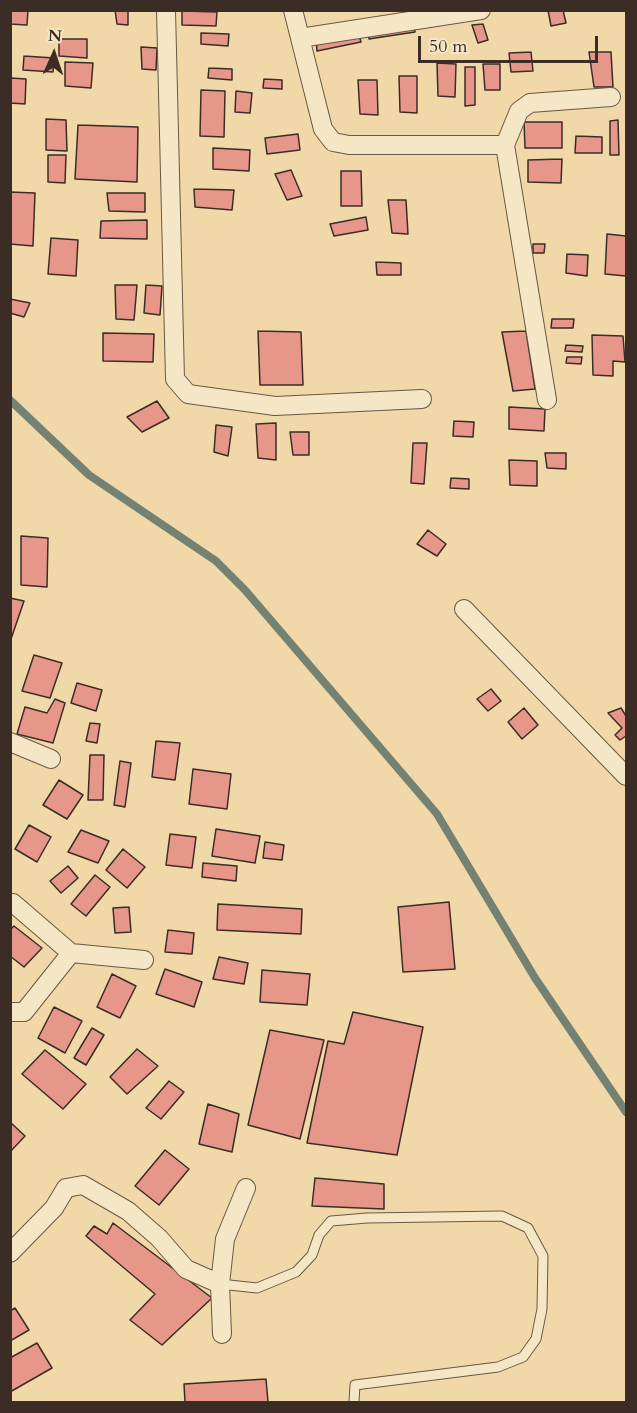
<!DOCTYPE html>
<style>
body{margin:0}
#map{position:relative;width:637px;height:1413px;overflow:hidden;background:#f0d8a8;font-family:Cardo,serif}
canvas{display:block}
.frame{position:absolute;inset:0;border:12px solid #3b2d26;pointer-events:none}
.north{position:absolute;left:24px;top:24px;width:60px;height:60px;-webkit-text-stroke:4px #f5e6c6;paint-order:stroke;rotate:3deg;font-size:16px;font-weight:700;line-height:24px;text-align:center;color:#3b2d26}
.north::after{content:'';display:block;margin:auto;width:21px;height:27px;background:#3b2d26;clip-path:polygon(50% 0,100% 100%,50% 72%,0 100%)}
.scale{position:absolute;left:418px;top:36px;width:180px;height:27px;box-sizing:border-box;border:3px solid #3b2d26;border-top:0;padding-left:8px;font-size:18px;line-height:21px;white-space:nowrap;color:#3b2d26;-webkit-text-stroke:4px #f5e6c6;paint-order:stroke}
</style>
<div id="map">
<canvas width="637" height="1413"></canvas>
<div class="frame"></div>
<div class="north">N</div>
<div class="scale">50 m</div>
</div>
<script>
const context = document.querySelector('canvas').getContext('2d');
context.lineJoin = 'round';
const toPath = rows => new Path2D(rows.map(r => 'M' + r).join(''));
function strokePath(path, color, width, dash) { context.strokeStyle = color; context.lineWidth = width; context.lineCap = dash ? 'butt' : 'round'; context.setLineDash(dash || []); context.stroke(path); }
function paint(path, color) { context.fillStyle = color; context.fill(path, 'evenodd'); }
strokePath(toPath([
 [10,400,89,475,216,561,245,590,437,814,535,978,626,1112]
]), '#748273', 8);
const building = toPath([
 [10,10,28,10,27,25,10,24,10,10],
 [115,10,128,10,128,25,117,24,115,10],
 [548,10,563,10,566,23,551,26,548,10],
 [182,11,217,12,216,26,182,25,182,11],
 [414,23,415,32,369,39,368,31,414,23],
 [483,24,488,40,478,43,472,25,483,24],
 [358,32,361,42,317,51,316,39,358,32],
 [201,33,229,34,228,46,201,44,201,33],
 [59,39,87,39,87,58,59,56,59,39],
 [141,47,157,48,156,70,142,69,141,47],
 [531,52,533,71,511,72,509,53,531,52],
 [589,52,611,52,613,87,594,87,589,52],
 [24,56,54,58,53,72,23,70,24,56],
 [65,62,93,63,91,88,65,86,65,62],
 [437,63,456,64,455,97,438,96,437,63],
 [483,64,500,64,500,90,485,90,483,64],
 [465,67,475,67,475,105,465,106,465,67],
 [209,68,232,69,232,80,208,78,209,68],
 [399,76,417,76,417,113,400,112,399,76],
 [11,78,26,79,25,104,10,103,11,78],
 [264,79,282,80,282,89,263,88,264,79],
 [358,80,377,80,378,115,360,114,358,80],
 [201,90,225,91,224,137,200,136,201,90],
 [236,91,252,93,250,113,235,112,236,91],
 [46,119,66,120,67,151,46,150,46,119],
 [618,120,619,155,610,155,610,121,618,120],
 [524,122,562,122,562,148,525,148,524,122],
 [78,125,138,127,137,182,75,179,78,125],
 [298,134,300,150,267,154,265,138,298,134],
 [576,136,602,137,602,153,575,153,576,136],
 [213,148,250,150,249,171,213,169,213,148],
 [48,155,66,155,65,183,48,182,48,155],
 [562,159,561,183,528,182,528,160,562,159],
 [291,170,302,196,287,200,275,174,291,170],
 [341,171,361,171,362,206,341,206,341,171],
 [194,189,234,190,232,210,195,207,194,189],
 [10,192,35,193,33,246,10,244,10,192],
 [107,193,145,193,145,212,109,211,107,193],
 [388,200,406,200,408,234,392,233,388,200],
 [366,217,368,230,334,236,330,224,366,217],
 [147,220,147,239,100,238,101,221,147,220],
 [607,234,626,236,626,276,605,274,607,234],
 [51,238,78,240,76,276,48,274,51,238],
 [533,244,545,244,544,253,533,253,533,244],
 [567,254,588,255,587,276,566,273,567,254],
 [376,262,401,263,401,275,377,275,376,262],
 [115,285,137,285,134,320,116,319,115,285],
 [146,285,162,286,160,315,144,313,146,285],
 [10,299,30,303,24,317,10,313,10,299],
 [552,319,574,319,573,328,551,328,552,319],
 [258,331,301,332,303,385,260,385,258,331],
 [526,331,535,389,513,391,502,332,526,331],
 [103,333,154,334,153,362,103,361,103,333],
 [592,335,623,336,625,362,613,361,613,376,593,375,592,335],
 [566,345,583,346,582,352,565,351,566,345],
 [567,357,582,357,581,364,566,363,567,357],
 [157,401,169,418,142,432,127,417,157,401],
 [509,407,545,409,544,431,509,429,509,407],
 [454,421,474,422,473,437,453,436,454,421],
 [276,423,276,460,258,458,256,424,276,423],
 [216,425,232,427,228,456,214,452,216,425],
 [290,432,309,432,309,455,293,455,290,432],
 [413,443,427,443,424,484,411,483,413,443],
 [545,453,566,453,566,469,547,468,545,453],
 [509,460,537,461,537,486,510,485,509,460],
 [451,478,469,479,469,489,450,488,451,478],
 [428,530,446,544,437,556,417,544,428,530],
 [21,536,48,538,47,587,21,585,21,536],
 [10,598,24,601,10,642,10,598],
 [34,655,62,663,50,698,22,691,34,655],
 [77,683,102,690,96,711,71,703,77,683],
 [491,689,501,701,488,711,477,699,491,689],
 [55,699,65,703,53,743,17,734,25,707,47,713,55,699],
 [524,708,538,725,522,739,508,722,524,708],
 [621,708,626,716,626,736,620,740,615,735,622,728,608,713,621,708],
 [90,723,100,724,97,743,86,741,90,723],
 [156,741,180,743,175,780,152,777,156,741],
 [90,755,104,755,103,800,88,800,90,755],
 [120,761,131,763,125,807,114,805,120,761],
 [193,769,231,774,227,809,189,804,193,769],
 [59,780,83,795,67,819,43,805,59,780],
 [29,825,51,837,37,862,15,849,29,825],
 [216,829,260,836,255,863,212,856,216,829],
 [81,830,109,841,98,863,68,852,81,830],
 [170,834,196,837,192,868,166,865,170,834],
 [265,842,284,845,282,860,263,858,265,842],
 [123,849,145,867,127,888,106,870,123,849],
 [203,863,237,866,236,881,202,877,203,863],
 [68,866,78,878,61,893,50,881,68,866],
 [95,875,110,887,86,916,71,904,95,875],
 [449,902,455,969,403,972,398,907,449,902],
 [218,904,302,909,301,934,217,930,218,904],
 [129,907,131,932,115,933,113,908,129,907],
 [14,926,42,948,24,967,10,956,10,930,14,926],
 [168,930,194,933,192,954,165,952,168,930],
 [219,957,248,963,244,984,213,979,219,957],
 [165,969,202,982,194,1007,156,994,165,969],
 [262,970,310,974,307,1005,260,1002,262,970],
 [112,974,136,986,120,1018,97,1007,112,974],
 [54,1007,82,1021,65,1053,38,1038,54,1007],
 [353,1012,423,1027,397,1155,307,1143,328,1041,344,1044,353,1012],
 [92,1028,104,1035,86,1065,74,1058,92,1028],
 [270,1030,324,1040,300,1139,248,1125,270,1030],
 [137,1049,158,1066,127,1094,110,1077,137,1049],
 [45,1050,86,1084,63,1109,22,1074,45,1050],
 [169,1081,184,1092,161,1119,146,1108,169,1081],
 [208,1104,239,1114,232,1152,199,1144,208,1104],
 [10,1122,25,1136,10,1152,10,1122],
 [165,1150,189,1169,159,1205,135,1186,165,1150],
 [315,1178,384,1184,384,1209,312,1206,315,1178],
 [113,1223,212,1298,162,1345,130,1320,155,1294,86,1236,94,1226,107,1234,113,1223],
 [15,1308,29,1330,10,1341,10,1311,15,1308],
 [37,1343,52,1368,10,1392,10,1358,37,1343],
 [266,1379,268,1402,185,1402,184,1384,266,1379]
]);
paint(building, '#e79789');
strokePath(building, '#3b2d26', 1.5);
const lane = toPath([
 [220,1284,257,1288,296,1272,312,1255,319,1235,331,1221,367,1218,502,1216,528,1228,543,1256,542,1309,536,1339,523,1357,498,1367,355,1385,354,1402]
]);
const street = toPath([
 [166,10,175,379,188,394,275,406,422,399],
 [293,10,323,129,333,142,349,145,505,145],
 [300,38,481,10],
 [547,400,505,145,519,111,530,103,611,97],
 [464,609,626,776],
 [10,742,51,759],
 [13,903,71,953],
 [10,1012,24,1012,71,953,144,960],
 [10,1253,54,1208,66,1188,83,1185,128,1211,159,1238,186,1269,220,1284,225,1239,246,1188],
 [220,1284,222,1334]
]);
strokePath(lane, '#685846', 11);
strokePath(street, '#685846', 20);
strokePath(lane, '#f5e6c6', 9);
strokePath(street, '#f5e6c6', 18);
</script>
